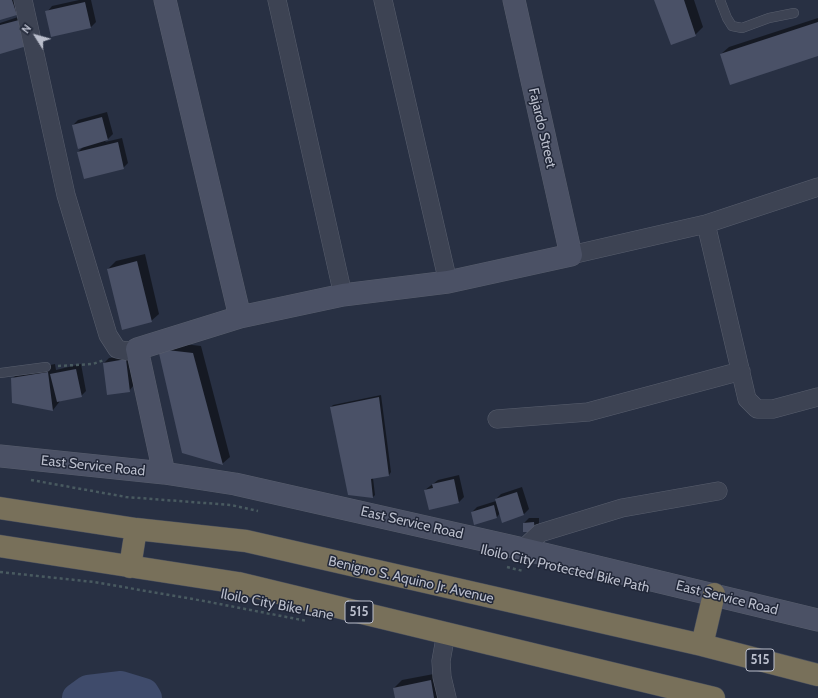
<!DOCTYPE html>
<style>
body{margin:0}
#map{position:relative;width:818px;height:698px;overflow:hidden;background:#283043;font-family:Cabin,sans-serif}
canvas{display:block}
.north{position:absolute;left:16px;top:16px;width:40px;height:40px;-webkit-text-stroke:3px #212738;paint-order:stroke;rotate:307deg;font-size:11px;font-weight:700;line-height:16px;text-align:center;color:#babecc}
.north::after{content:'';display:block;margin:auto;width:14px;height:18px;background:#babecc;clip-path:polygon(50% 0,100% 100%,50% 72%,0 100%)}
</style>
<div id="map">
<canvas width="818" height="698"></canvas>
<div class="north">N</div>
</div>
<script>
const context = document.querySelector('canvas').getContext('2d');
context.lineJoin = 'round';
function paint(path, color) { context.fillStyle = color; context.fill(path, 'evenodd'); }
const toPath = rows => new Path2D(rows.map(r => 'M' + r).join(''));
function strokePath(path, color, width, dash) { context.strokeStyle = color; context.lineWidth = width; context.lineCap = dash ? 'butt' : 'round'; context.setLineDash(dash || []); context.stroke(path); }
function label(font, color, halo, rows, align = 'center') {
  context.font = font + ' Cabin,sans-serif'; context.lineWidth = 3; context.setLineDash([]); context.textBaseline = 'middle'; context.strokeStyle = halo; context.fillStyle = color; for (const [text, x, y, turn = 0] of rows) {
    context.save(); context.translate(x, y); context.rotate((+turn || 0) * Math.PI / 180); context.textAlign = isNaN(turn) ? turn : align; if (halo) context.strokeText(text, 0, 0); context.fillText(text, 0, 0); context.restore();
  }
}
paint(toPath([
 [0,0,19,0,21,9,16,14,0,19],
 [79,0,91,0,96,22,91,27,47,12,52,6],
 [655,0,694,0,703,27,695,35],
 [24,15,0,53,0,23],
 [818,18,818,55,721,54,729,47],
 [107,112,113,134,105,142,122,138,128,163,123,168,78,152,85,145,73,125,78,120],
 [145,254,159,314,151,321,108,269,116,261],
 [167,342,201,346,230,457,222,464,183,452],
 [130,355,134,385,129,391,104,363,109,358],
 [55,364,56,370,81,364,86,391,81,396,60,401,53,410,13,402,12,379,20,371],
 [381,395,391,472,389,475,373,478,375,495,373,497,349,494,331,407,333,405],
 [459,475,464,497,459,502,430,509,425,490,438,480],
 [522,487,529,509,524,514,503,522,500,513,497,517,475,523,472,512,477,507,496,501,496,499,501,494],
 [529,518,539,518,539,526,524,531,524,523],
 [439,673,443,698,396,698,394,688,402,680]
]), '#0007');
strokePath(toPath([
 [77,698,88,690,121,686,144,693,147,698]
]), '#3f4b6b', 30);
paint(toPath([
 [0,0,12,0,17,15,0,20],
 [654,0,684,0,696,36,671,45],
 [85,2,91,28,51,37,45,11],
 [19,20,27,46,0,54,0,25],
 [818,22,818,56,730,85,720,54],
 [102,117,108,140,78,149,72,125],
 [118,142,124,169,84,179,77,152],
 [137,261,152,322,122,330,107,269],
 [158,349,193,353,223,465,182,453],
 [126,359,130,392,107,395,103,363],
 [76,369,82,397,57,402,50,374],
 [48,372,53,411,12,403,11,378],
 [379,397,389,476,371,479,373,498,348,495,330,407],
 [454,479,459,503,429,510,424,490,433,488,432,484],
 [517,492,524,515,502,523,495,499],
 [494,505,497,518,474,525,471,512],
 [534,522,535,532,523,532,523,523],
 [431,680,434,698,395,698,393,688]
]), '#4a5167');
const lane = toPath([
 [720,0,727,18,732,26,742,28,769,18,794,13],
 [0,373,46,367]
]);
const street = toPath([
 [23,0,66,195,108,335,117,349,126,351,137,349],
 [277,0,343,295],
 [383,0,448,282],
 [706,224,747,399,757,409,773,409,818,397],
 [571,255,706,224,818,187],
 [497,419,588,412,741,371],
 [523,549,540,533,622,508,718,491],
 [446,633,441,661,442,677,447,698]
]);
const secondary = toPath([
 [240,317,343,295,448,282,571,255,514,0],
 [0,456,164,473,235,484,523,549,818,620],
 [164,473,137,349,240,317,165,0]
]);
const highway = toPath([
 [0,508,136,529,246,541,702,645,818,675],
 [0,546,238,583,714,698],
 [130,567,136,529],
 [702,645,714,594]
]);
strokePath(lane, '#585e6d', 10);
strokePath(street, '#585e6d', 19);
strokePath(secondary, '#585e6d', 23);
strokePath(highway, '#474d5d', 23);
strokePath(toPath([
 [58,366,93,364,104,360],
 [31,480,126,497,231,505,258,511],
 [507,567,523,571],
 [0,572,94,582,204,601,307,621]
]), '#495a60', 2.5, [3, 3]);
strokePath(lane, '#3d4353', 9);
strokePath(street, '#3d4353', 18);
strokePath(secondary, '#4b5165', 22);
strokePath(highway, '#78705a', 22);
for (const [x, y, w] of [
 [359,612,28],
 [760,660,28]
]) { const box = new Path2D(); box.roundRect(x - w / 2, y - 11, w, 22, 3); context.fillStyle = '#212738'; context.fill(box); strokePath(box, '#babecc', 1); }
label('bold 13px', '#babecc', null, [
 ["515",359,612],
 ["515",760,660]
]);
label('14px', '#babecc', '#212738', [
 ["Fajardo Street",542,128,77],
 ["East Service Road",93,466,6],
 ["East Service Road",412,523,13],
 ["Iloilo City Protected Bike Path",565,569,13],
 ["Benigno S. Aquino Jr. Avenue",411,580,13],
 ["East Service Road",727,598,14],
 ["Iloilo City Bike Lane",277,605,11]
]);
</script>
